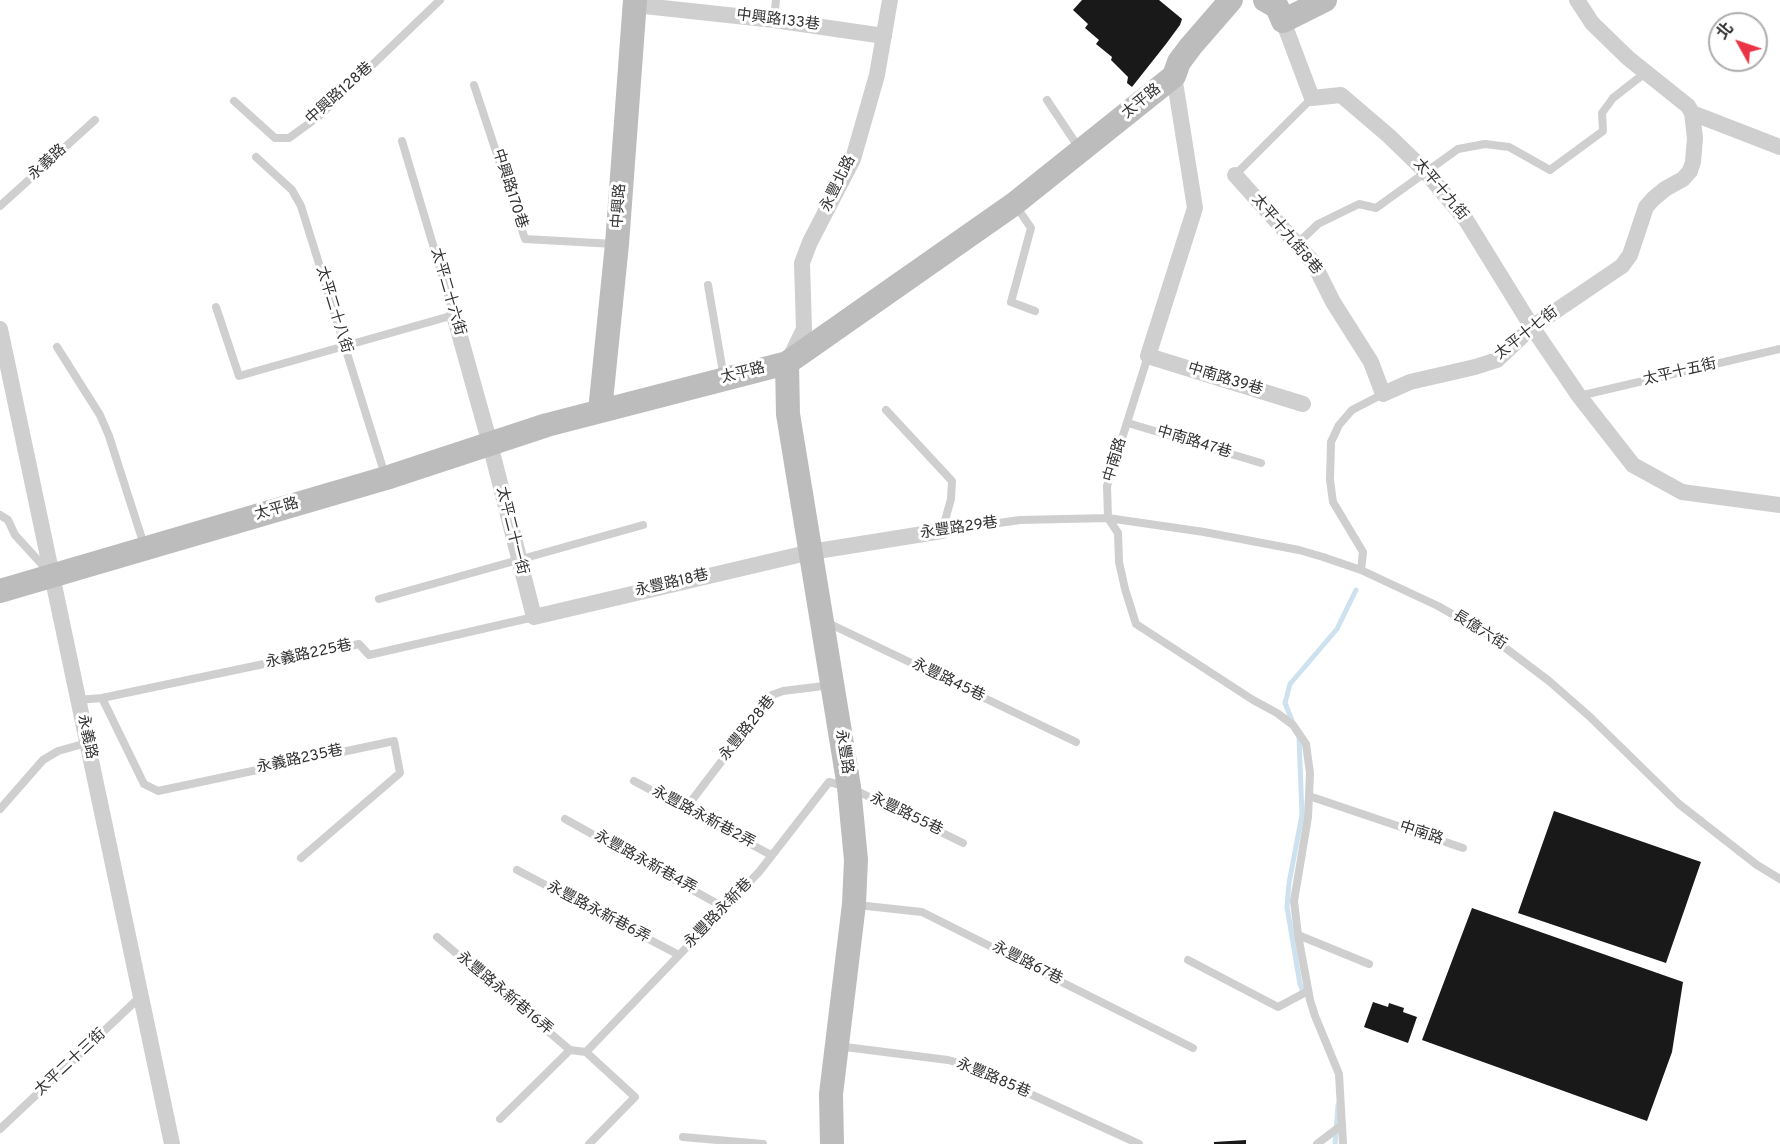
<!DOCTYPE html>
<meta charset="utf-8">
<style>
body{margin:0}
#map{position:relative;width:1780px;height:1144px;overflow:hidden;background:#fff;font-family:Overpass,"Noto Sans TC",sans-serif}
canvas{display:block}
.north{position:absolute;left:1708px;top:12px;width:60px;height:60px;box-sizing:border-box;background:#fff;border:2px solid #adadad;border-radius:50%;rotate:310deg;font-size:16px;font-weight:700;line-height:24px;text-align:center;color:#323232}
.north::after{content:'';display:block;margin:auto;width:21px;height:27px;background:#ea3344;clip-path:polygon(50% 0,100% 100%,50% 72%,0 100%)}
</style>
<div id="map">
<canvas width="1780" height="1144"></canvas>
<div class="north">北</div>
</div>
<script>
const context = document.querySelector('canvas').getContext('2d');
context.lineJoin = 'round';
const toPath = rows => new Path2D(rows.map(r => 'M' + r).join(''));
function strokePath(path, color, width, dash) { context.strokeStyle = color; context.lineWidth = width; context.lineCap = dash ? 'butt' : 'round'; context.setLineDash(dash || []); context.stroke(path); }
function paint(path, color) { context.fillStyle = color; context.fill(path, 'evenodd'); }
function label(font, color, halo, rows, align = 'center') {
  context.font = font + ' Overpass,"Noto Sans TC",sans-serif'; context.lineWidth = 6; context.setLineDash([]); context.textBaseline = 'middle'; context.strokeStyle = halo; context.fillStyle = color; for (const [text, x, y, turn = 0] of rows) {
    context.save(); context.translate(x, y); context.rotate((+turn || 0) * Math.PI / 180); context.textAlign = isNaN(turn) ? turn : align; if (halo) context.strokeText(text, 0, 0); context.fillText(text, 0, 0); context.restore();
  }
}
strokePath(toPath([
 [1293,723,1285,703,1290,684,1337,629,1356,590],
 [1299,737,1302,815,1289,883,1287,907,1300,984,1304,994],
 [1335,1144,1338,1105]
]), '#cde2ee', 5);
paint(toPath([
 [1082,0,1159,0,1182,19,1180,25,1166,44,1132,87,1127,83,1128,77,1111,60,1112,57,1096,44,1099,40,1085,28,1088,24,1073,10],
 [1554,811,1701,862,1666,963,1518,913],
 [1472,908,1683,982,1672,1052,1647,1121,1422,1040],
 [1373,1002,1388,1007,1389,1003,1404,1008,1403,1012,1417,1017,1408,1043,1364,1027],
 [1246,1140,1246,1144,1214,1144,1214,1142]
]), '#191919');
strokePath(toPath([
 [774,20,776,0],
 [474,85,525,239,614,244],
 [1047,100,1079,148],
 [234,101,275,138,289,138,318,117,440,0],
 [256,157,292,190,301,206,385,475],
 [1235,175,1312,98],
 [0,206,95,120],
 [1016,206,1031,228,1011,302,1035,311],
 [1297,244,1318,224,1359,204,1376,208,1458,149,1485,144,1509,147,1550,170,1603,131,1602,113,1613,98,1645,73],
 [708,285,724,378],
 [216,307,239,376,454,315,402,141],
 [57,347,100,415,109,436,144,545],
 [1148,356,1107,486,1108,518,1118,533,1119,562,1125,589,1136,624,1253,700,1277,713,1293,725,1306,744,1310,773,1308,817,1294,901,1298,935,1310,1000,1315,1016,1339,1074,1343,1144],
 [1579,396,1780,349],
 [886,410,952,481,951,499,942,531,1020,520,1108,518,1204,532,1299,550,1323,557,1361,570,1438,606,1487,634,1549,681,1589,716,1679,804,1757,865,1780,879],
 [1128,423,1261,463],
 [0,515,8,520,15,535,48,571],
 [1361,570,1363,552,1333,502,1330,480,1331,442,1339,425,1352,410,1383,394],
 [379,599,643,525],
 [826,622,1076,742],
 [102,698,144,784,158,791,394,741,400,773,301,858],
 [78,700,102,698,359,644,369,655,534,617],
 [634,781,771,855],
 [1309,796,1463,848],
 [686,808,772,695,783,691,832,685],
 [0,809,43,760,58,751,87,743],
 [565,819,725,908],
 [517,870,679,955],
 [857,905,922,912,1193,1048],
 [1298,935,1369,964],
 [437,937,570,1050],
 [1188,960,1278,1007,1308,991],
 [837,1046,948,1060,967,1065,1139,1144],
 [586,1052,759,872,829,782,849,787,963,843],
 [500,1119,570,1050,586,1052,635,1097,589,1144],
 [0,1129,141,996],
 [683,1137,763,1144],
 [1317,1144,1342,1125]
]), '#cfcfcf', 8);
strokePath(toPath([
 [635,5,774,20,884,36],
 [1283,21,1312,98,1341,95,1389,136,1425,171,1466,220,1532,327,1579,396,1633,465,1682,492,1780,505],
 [1174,76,1195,208,1148,356,1303,404],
 [1692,113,1780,147],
 [1235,175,1313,262,1333,302,1371,362,1383,394,1410,382,1475,367,1497,360,1532,327,1622,266,1630,255,1646,207,1653,199,1665,189,1683,179,1690,171,1693,162,1695,138,1692,113,1688,106,1628,58,1592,23,1577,0],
 [454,315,490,444,534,617,811,552,942,531],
 [0,329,172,1144],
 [789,360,804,329,802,263,810,242,853,159,877,75,890,0]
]), '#cfcfcf', 16);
strokePath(toPath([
 [1265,0,1277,7,1283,21,1325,0],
 [787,363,788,414,849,787,856,860,854,904,831,1094,832,1144],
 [600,411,617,244,635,0],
 [0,591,386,478,547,425,787,363,1014,204,1174,76,1179,62,1191,46,1231,0]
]), '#bcbcbc', 24);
label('15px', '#323232', '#fff', [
 ["中興路133巷",778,21,7],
 ["中興路128巷",340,94,-42],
 ["太平路",1142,102,-39],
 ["永義路",48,163,-42],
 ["永豐北路",839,184,-64],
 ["中興路170巷",509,189,72],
 ["太平十九街",1440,190,50],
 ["中興路",620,206,-86],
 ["太平十九街8巷",1286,235,50],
 ["太平二十六街",447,292,74],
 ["太平二十八街",333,310,73],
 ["太平十七街",1527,334,-38],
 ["太平十五街",1680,373,-13],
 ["太平路",743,374,-14],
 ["中南路39巷",1225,380,17],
 ["中南路47巷",1194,443,17],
 ["中南路",1116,460,-73],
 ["太平路",277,510,-16],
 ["永豐路29巷",959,529,-8],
 ["太平二十一街",511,531,76],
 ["永豐路18巷",672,584,-13],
 ["長億六街",1479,631,32],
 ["永義路225巷",309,655,-12],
 ["永豐路45巷",948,681,26],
 ["永豐路28巷",748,729,-51],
 ["永義路",86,737,78],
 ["永豐路",843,752,81],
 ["永義路235巷",300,760,-12],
 ["永豐路55巷",906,815,26],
 ["永豐路永新巷2弄",703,818,28],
 ["中南路",1421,834,18],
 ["永豐路永新巷4弄",645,863,29],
 ["永豐路永新巷6弄",598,913,28],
 ["永豐路永新巷",719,914,-46],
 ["永豐路67巷",1027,964,27],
 ["永豐路永新巷16弄",504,994,40],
 ["太平二十三街",71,1063,-43],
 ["永豐路85巷",993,1079,23]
]);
</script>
